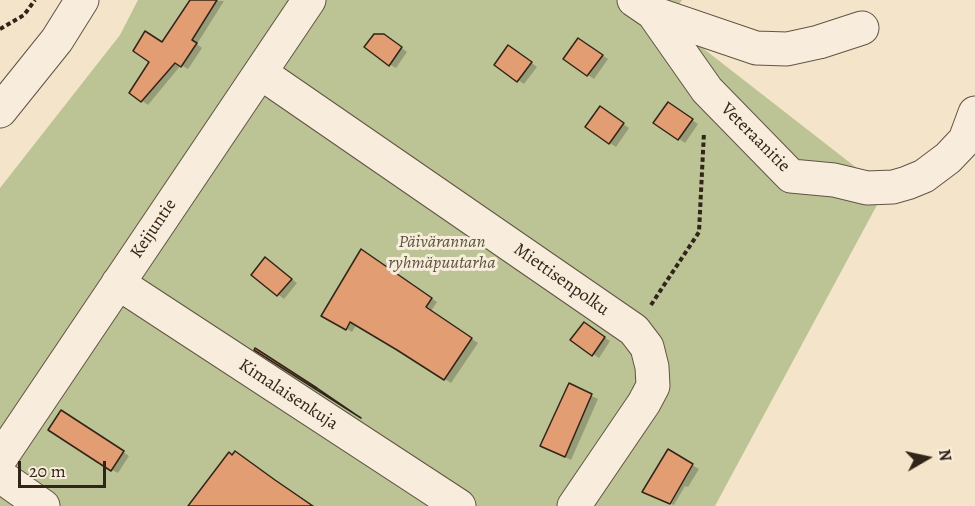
<!DOCTYPE html>
<meta charset="utf-8">
<style>
body{margin:0}
#map{position:relative;width:975px;height:506px;overflow:hidden;background:#f4e4c9;font-family:Alegreya,serif}
canvas{display:block}
.north{position:absolute;left:897px;top:428px;width:60px;height:60px;-webkit-text-stroke:4px #f8eddc;paint-order:stroke;rotate:81deg;font-size:16px;font-weight:700;line-height:24px;text-align:center;color:#312419}
.north::after{content:'';display:block;margin:auto;width:21px;height:27px;background:#312419;clip-path:polygon(50% 0,100% 100%,50% 72%,0 100%)}
.scale{position:absolute;left:18px;top:461px;width:88px;height:27px;box-sizing:border-box;border:3px solid #312419;border-top:0;padding-left:8px;font-size:18px;line-height:21px;white-space:nowrap;color:#312419;-webkit-text-stroke:4px #f8eddc;paint-order:stroke}
</style>
<div id="map">
<canvas width="975" height="506"></canvas>
<div class="north">N</div>
<div class="scale">20 m</div>
</div>
<script>
const context = document.querySelector('canvas').getContext('2d');
context.lineJoin = 'round';
function paint(path, color) { context.fillStyle = color; context.fill(path, 'evenodd'); }
const toPath = rows => new Path2D(rows.map(r => 'M' + r).join(''));
function strokePath(path, color, width, dash) { context.strokeStyle = color; context.lineWidth = width; context.lineCap = dash ? 'butt' : 'round'; context.setLineDash(dash || []); context.stroke(path); }
function label(font, color, halo, rows, align = 'center') {
  context.font = font + ' Alegreya,serif'; context.lineWidth = 6; context.setLineDash([]); context.textBaseline = 'middle'; context.strokeStyle = halo; context.fillStyle = color; for (const [text, x, y, turn = 0] of rows) {
    context.save(); context.translate(x, y); context.rotate((+turn || 0) * Math.PI / 180); context.textAlign = isNaN(turn) ? turn : align; if (halo) context.strokeText(text, 0, 0); context.fillText(text, 0, 0); context.restore();
  }
}
paint(toPath([
 [138,0,682,0,668,21,885,190,715,506,0,506,0,188,120,35]
]), '#bcc495');
paint(toPath([
 [191,0,224,1,197,44,202,48,188,69,181,65,148,105,131,93],
 [390,39,407,52,396,68,389,64],
 [585,43,608,59,594,79,565,59],
 [515,50,537,67,524,84,496,65],
 [675,108,698,124,685,143,656,123],
 [606,112,629,128,616,147,610,143],
 [368,255,437,302,431,311,478,343,451,383,357,324,352,332,323,315],
 [266,259,297,283,284,299,254,275],
 [590,328,610,341,599,358,573,340],
 [570,385,598,399,571,460,548,449],
 [67,415,129,456,118,473,112,470],
 [668,451,699,469,688,487,685,486,674,505,650,495]
]), '#0003');
const building = toPath([
 [190,0,217,0,192,40,197,43,181,67,175,63,141,102,129,93,149,62,133,51,145,31,162,42,190,0],
 [374,34,384,34,402,47,389,66,364,47,374,34],
 [578,38,603,55,587,76,563,59,578,38],
 [508,45,532,62,517,82,494,65,508,45],
 [668,102,693,119,678,140,653,123,668,102],
 [600,106,624,123,609,144,585,127,600,106],
 [361,249,432,298,426,307,472,338,444,380,397,350,350,322,346,330,321,316,361,249],
 [265,257,292,279,277,296,251,275,265,257],
 [584,322,605,337,592,356,570,340,584,322],
 [255,348,317,388,361,418,254,350,255,348],
 [569,383,592,394,565,457,540,446,569,383],
 [61,410,124,451,111,471,48,430,61,410],
 [668,449,693,464,670,504,642,492,668,449],
 [235,451,275,480,313,506,188,506,229,452,232,455,235,451]
]);
paint(building, '#e29d73');
strokePath(building, '#312419', 1.5);
const minor = toPath([
 [634,0,653,13,756,48,787,49,819,42,862,28],
 [653,13,707,90,791,176,834,180,867,188,893,187,907,183,924,176,948,158,965,140,975,113],
 [261,73,634,330,647,347,652,367,653,386,644,403,574,506],
 [0,111,57,40,82,0],
 [118,283,459,506],
 [0,459,309,0],
 [0,476,43,506]
]);
strokePath(minor, '#625445', 35);
strokePath(toPath([
 [0,29,24,15,35,0],
 [651,305,699,232,704,132]
]), '#312419', 4, [4.5, 3]);
strokePath(minor, '#f8eddc', 33);
label('18px', '#312419', '#f8eddc', [
 ["Veteraanitie",755,138,45],
 ["Keijuntie",154,229,-56],
 ["Miettisenpolku",561,280,35],
 ["Kimalaisenkuja",288,395,33]
]);
label('italic 18px', '#5b543e', '#f8eddc', [
 ["Päivärannan",442,243],
 ["ryhmäpuutarha",442,264]
]);
</script>
